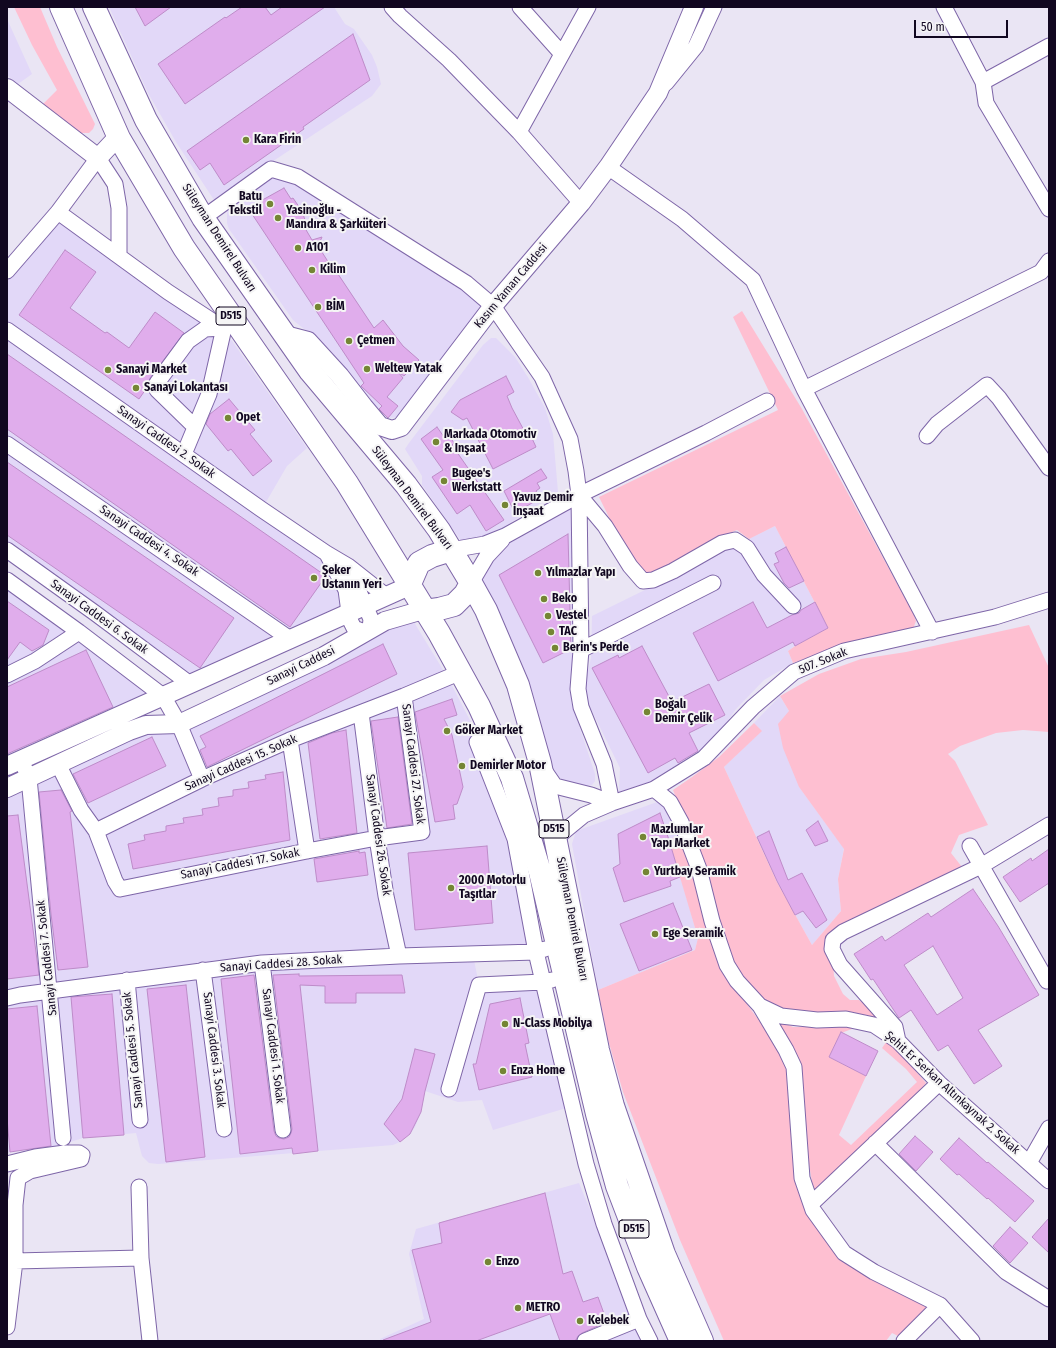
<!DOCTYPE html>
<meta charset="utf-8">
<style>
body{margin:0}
#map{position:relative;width:1056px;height:1348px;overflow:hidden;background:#eae5f4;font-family:"Fira Sans Condensed",sans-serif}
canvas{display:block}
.frame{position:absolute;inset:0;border:8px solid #110720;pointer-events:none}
.scale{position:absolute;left:914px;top:20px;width:94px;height:18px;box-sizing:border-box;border:2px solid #110720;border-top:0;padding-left:5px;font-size:12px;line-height:14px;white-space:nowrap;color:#110720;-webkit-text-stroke:3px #f5f5f5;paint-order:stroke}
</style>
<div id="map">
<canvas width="1056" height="1348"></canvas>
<div class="frame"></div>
<div class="scale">50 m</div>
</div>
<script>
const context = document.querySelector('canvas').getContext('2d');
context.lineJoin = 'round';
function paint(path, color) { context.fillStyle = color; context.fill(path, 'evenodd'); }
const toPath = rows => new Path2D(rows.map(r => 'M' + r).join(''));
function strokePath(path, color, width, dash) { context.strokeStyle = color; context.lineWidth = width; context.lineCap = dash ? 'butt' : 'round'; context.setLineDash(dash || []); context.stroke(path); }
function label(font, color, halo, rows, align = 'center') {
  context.font = font + ' "Fira Sans Condensed",sans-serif'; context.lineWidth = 4; context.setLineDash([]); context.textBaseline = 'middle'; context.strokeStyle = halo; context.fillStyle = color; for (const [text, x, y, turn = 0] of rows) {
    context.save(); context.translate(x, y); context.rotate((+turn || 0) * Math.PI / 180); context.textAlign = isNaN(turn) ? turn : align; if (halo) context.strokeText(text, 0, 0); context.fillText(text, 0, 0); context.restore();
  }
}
paint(toPath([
 [109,7,334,7,345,24,354,29,372,55,377,67,381,84,372,96,214,200,176,142,148,93],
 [7,19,32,74,18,84,7,75],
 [274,177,284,178,354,218,432,267,477,300,480,306,479,312,399,417,388,418,378,410,357,388,330,350,293,320,229,229,227,223,227,206],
 [58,212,223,328,307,448,287,466,262,509,326,553,350,612,190,684,7,550,7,271],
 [491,338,496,338,515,357,529,379,545,408,553,434,558,492,487,538,461,541,422,485,422,476,405,449,409,443,483,345],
 [579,495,571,701,595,774,595,781,592,785,582,787,562,782,552,775,477,574,487,556],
 [775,526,828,628,795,646,788,651,793,663,764,680,736,709,705,753,655,782,619,794,620,768,586,699,584,688,591,658,592,616],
 [7,580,163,696,7,766],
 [409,614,448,678,476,732,477,742,515,839,536,952,473,955,479,985,543,982,573,1106,493,1130,482,1100,458,1102,425,1091,421,1112,415,1127,410,1134,400,1142,393,1145,158,1164,149,1163,142,1156,136,1133,83,1138,51,1148,10,1152,7,1154,7,788,72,757,179,724],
 [780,696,789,711,799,787,844,848,838,879,841,911,812,945,777,882,724,767,761,731,754,723],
 [660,801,666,805,679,835,670,840,698,938,695,950,598,990,572,844,576,831],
 [579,1183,609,1255,632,1318,573,1341,381,1341,380,1339,424,1319,409,1254,416,1229],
 [639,1319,650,1341,585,1341]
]), '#e2d8f8');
paint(toPath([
 [14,7,40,7,57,47,95,124,93,129,89,133,80,133,42,105,57,90,32,45],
 [742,311,802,409,913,613,916,621,913,629,837,647,793,663,788,651,795,646,828,628,775,526,749,539,737,530,711,540,656,574,645,572,630,560,599,497,778,410,733,317],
 [1029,625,1049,668,1049,732,1023,730,996,733,960,746,948,754,955,761,988,825,959,835,951,853,962,867,831,934,834,976,843,994,850,1000,859,1000,888,1024,876,1021,864,1015,852,1012,815,1014,789,1012,766,1002,741,977,729,955,680,808,673,790,692,777,719,757,754,723,762,731,724,767,777,882,812,945,841,911,838,879,844,849,799,787,783,748,778,724,789,711,780,696,819,674,861,659,906,652],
 [679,835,738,992,783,1053,788,1082,797,1181,839,1255,930,1305,900,1337,892,1333,886,1341,724,1341,703,1293,680,1240,623,1092,607,1036,598,990,695,950,698,938,669,840],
 [771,1019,782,1022,793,1027,851,1027,852,1029,841,1033,829,1057,866,1076,839,1135,851,1145,917,1082,906,1069,882,1048,887,1041,897,1050,926,1083,896,1118,816,1193,813,1188,803,1128,799,1077]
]), '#febfd1');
const building = toPath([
 [135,7,171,7,145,26,135,7],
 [242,7,265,7,271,15,282,7,325,7,185,104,158,64,225,17,226,18,242,7],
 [353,34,370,80,303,127,304,129,224,185,210,163,200,170,187,151,353,34],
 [284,188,291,199,293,198,304,214,303,214,305,220,302,223,312,240,322,237,318,246,336,274,338,274,374,328,383,320,403,346,419,360,404,376,398,372,403,378,387,397,398,406,388,418,379,409,382,406,361,386,364,383,248,208,284,188],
 [65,250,96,272,70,308,105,333,107,332,129,348,155,312,184,333,150,378,148,386,139,399,19,315,65,250],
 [7,354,326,576,290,627,7,429,7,354],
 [506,376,514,392,507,396,512,408,527,436,530,434,536,447,493,469,467,418,463,420,451,412,460,400,506,376],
 [229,399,255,430,250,434,272,461,253,476,231,449,228,451,206,424,210,414,229,399],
 [437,427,444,437,448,434,454,443,452,445,504,520,486,531,470,505,457,514,432,477,443,470,421,439,437,427],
 [7,462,234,618,200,668,7,535,7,462],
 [541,469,547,478,537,483,540,488,536,491,538,495,536,497,537,500,515,513,504,491,541,469],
 [568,534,571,649,543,663,499,575,568,534],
 [786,547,804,581,789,588,784,583,774,564,779,562,775,553,786,547],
 [7,601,49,630,43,645,32,651,20,642,7,660,7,601],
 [753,602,767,628,792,615,799,613,801,610,815,602,828,628,795,646,793,642,718,681,693,633,753,602],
 [383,644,397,674,207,767,200,750,206,747,200,736,383,644],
 [642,646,672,702,709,684,725,715,689,733,698,751,678,763,675,758,648,773,592,668,618,655,619,658,642,646],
 [86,650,113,707,7,754,7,687,86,650],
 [452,699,457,715,444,719,452,735,463,787,457,804,453,805,455,819,435,822,415,712,452,699],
 [398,717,412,824,387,828,371,721,398,717],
 [346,730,357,833,320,839,308,743,332,733,346,730],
 [152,737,166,766,88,803,73,774,152,737],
 [283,772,290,840,133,869,128,844,145,840,144,835,166,831,166,826,184,823,183,818,203,815,202,809,219,806,218,798,233,796,233,790,249,788,248,782,266,779,265,775,283,772],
 [61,790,72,811,70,812,88,967,58,970,51,914,39,792,61,790],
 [660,813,669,840,680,877,670,881,671,886,624,902,613,868,620,864,618,834,660,813],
 [18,815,39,975,7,979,7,816,18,815],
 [818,821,828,841,815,846,806,830,818,821],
 [769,831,788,880,802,873,827,920,816,928,803,911,795,915,777,881,757,837,769,831],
 [487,846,493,923,415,930,408,853,487,846],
 [1049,849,1049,883,1020,902,1003,877,1031,858,1032,861,1049,849],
 [359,851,359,853,365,852,368,875,317,882,314,859,359,851],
 [973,889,998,926,1039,995,978,1030,1002,1066,974,1084,948,1045,938,1051,911,1010,899,1018,873,979,871,980,854,954,882,936,885,941,928,913,931,917,973,889],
 [933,946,963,998,937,1015,904,965,933,946],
 [673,903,692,950,639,971,620,924,673,903],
 [299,974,299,976,402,975,405,993,356,993,356,1003,325,1003,325,986,300,985,318,1151,293,1154,292,1148,240,1154,221,979,254,975,274,1131,276,1136,279,1138,284,1139,289,1137,291,1133,292,1129,273,975,299,974],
 [186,985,205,1157,166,1162,147,989,186,985],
 [112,994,124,1135,83,1138,71,997,112,994],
 [520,998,529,1043,525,1044,532,1077,479,1090,473,1064,476,1064,490,1004,520,998],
 [37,1006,51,1146,10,1152,7,1118,7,1009,37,1006],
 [841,1032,878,1051,866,1076,829,1057,841,1032],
 [415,1049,435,1054,425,1091,421,1112,410,1134,400,1142,384,1124,402,1099,415,1049],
 [915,1136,933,1152,916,1171,899,1154,915,1136],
 [959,1138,987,1163,988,1162,1034,1201,1015,1222,988,1198,987,1199,959,1174,957,1175,940,1159,959,1138],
 [545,1193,563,1274,572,1271,583,1302,598,1297,607,1322,582,1333,578,1336,576,1340,573,1341,560,1341,550,1314,476,1341,383,1341,383,1340,431,1322,412,1250,442,1243,439,1223,545,1193],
 [1049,1218,1049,1253,1032,1237,1049,1218],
 [1010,1227,1028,1243,1010,1263,993,1246,1010,1227]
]);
paint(building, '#e0adec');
strokePath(building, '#be8cc9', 1);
const minor = toPath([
 [392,7,400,16,449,60,519,132,581,203],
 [520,7,562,54],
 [944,7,983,82,986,103,1049,209],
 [983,82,1049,46],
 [666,83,696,46,714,7],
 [519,132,588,7],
 [608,167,682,219,753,280,804,389,932,632],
 [58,212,168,292,223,328],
 [203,218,271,169,298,177,466,283,493,306,542,377,570,439,576,471,579,495,581,650,578,689,581,707,604,764,612,803],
 [7,271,58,212,98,158,115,184,119,208,119,256],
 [7,330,261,509,326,553,348,566,386,596],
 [804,389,1041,272,1049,261],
 [195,427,157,390,157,383,188,341,205,329,223,328],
 [927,436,937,424,987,385,999,398,1049,468],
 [7,444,290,639],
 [184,454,209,394,226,319],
 [579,495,605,526,630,566,643,581,653,580,673,571,722,543,735,540,747,548,764,575,793,606],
 [7,550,95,613,190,684],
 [451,550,485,544,505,536,579,495,706,433,767,401],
 [327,554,346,590,350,620,354,628,364,632],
 [349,569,371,619,370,629],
 [7,580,79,632,163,696,179,724,202,779],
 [471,583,487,556,502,540],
 [581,650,713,583],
 [7,675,35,661,79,632],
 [361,713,377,838,386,896,399,956],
 [290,740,307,851],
 [477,742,515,839,536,952,586,1164,604,1224,639,1319,650,1341],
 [21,760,29,778,63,1138],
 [58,764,81,810,96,831,202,779,290,740,404,696,461,672],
 [544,770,555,786,591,795,612,803],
 [654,789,670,802,681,822,699,869,712,921,727,965,737,981,760,1006,781,1016,817,1020,846,1019,874,1025,898,1041,939,1083,1049,1181],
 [96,831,115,881,120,889,307,851,377,838,422,832,404,696],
 [556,838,584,815,612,803,654,789,704,758,753,707,794,672,844,651,995,617,1049,600],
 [970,846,1047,981],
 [262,963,283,1130],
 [203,970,224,1129],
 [127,980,140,1120],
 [7,998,20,995,262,963,399,956,536,952,545,949],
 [760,1006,786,1050,794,1067,802,1178,813,1210,844,1253,874,1272,940,1305,972,1341],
 [898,1041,895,1027,840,965,832,949,833,940,843,932,981,866,1049,825],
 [449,1089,479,985,543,982,552,980],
 [875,1143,1006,1272,1049,1299],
 [1029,1163,1049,1128],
 [7,1164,35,1157,65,1153,79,1153,82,1155,81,1159,30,1171,18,1178,15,1205,15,1261,7,1327],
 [139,1187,141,1258,150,1341],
 [811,1204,939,1083],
 [7,1257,15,1261,141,1258],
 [585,1341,639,1319],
 [904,1341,940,1305]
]);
const tertiary = toPath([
 [7,88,98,158,113,142,119,138],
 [285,335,308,341,340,376,364,407,380,426,392,430,401,427,493,306,581,203,608,167,658,93,694,7],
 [7,766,409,586],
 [7,788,129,731,146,725,179,724,324,656,385,621,416,612,425,611]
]);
const trunk = toPath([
 [61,7,119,138,184,248,347,483,439,633,479,706,512,778,540,872,597,1114,617,1186,648,1267,681,1341],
 [94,7,146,120,203,218,310,371,406,485,439,530,471,583,486,610,518,685,540,763,598,1050,613,1106,664,1254,702,1341],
 [409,586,419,563,432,556,451,550],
 [425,611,439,609,454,605,465,594,471,583]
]);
strokePath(minor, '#7e66a8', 17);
strokePath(tertiary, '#7e66a8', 20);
strokePath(trunk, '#7e66a8', 24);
strokePath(minor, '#fff', 15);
strokePath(tertiary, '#fff', 18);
strokePath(trunk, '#fff', 22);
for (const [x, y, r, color] of [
 [246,140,4,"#748534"],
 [270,204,4,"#748534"],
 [278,218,4,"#748534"],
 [298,248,4,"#748534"],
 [312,270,4,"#748534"],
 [318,307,4,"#748534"],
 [349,341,4,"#748534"],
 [367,369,4,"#748534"],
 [108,370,4,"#748534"],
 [136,388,4,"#748534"],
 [228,418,4,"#748534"],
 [436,442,4,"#748534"],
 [444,481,4,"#748534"],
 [505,505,4,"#748534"],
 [538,573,4,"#748534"],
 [314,578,4,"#748534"],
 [544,599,4,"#748534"],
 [548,616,4,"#748534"],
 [551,632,4,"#748534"],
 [555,648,4,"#748534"],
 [647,712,4,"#748534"],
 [447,731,4,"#748534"],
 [462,766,4,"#748534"],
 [643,837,4,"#748534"],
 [646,872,4,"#748534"],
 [451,888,4,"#748534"],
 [655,934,4,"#748534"],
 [505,1024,4,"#748534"],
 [503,1071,4,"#748534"],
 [488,1262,4,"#748534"],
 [518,1308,4,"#748534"],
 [580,1321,4,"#748534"]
]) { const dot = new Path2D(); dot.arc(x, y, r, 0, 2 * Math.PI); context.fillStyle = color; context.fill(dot); strokePath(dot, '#f5f5f5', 1.5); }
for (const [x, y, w] of [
 [231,316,30],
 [554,829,30],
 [634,1229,30]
]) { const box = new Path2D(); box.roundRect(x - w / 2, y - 9, w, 18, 3); context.fillStyle = '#f5f5f5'; context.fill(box); strokePath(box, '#110720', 1); }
label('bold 11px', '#110720', null, [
 ["D515",231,316],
 ["D515",554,829],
 ["D515",634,1229]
]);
label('bold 12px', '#110720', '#f5f5f5', [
 ["Kara Firin",254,140],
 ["Batu",262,197,"right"],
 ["Tekstil",262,211,"right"],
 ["Yasinoğlu -",286,211],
 ["Mandıra & Şarküteri",286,225],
 ["A101",306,248],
 ["Kilim",320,270],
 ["BİM",326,307],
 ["Çetmen",357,341],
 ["Weltew Yatak",375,369],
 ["Sanayi Market",116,370],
 ["Sanayi Lokantası",144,388],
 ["Opet",236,418],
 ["Markada Otomotiv",444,435],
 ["& Inşaat",444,449],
 ["Bugee's",452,474],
 ["Werkstatt",452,488],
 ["Yavuz Demir",513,498],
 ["İnşaat",513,512],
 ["Şeker",322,571],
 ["Ustanın Yeri",322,585],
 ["Yılmazlar Yapı",546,573],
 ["Beko",552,599],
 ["Vestel",556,616],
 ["TAC",559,632],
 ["Berin's Perde",563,648],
 ["Boğalı",655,705],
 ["Demir Çelik",655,719],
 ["Göker Market",455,731],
 ["Demirler Motor",470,766],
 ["Mazlumlar",651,830],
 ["Yapı Market",651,844],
 ["Yurtbay Seramik",654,872],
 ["2000 Motorlu",459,881],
 ["Taşıtlar",459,895],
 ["Ege Seramik",663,934],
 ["N-Class Mobilya",513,1024],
 ["Enza Home",511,1071],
 ["Enzo",496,1262],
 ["METRO",526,1308],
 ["Kelebek",588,1321]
], 'left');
label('12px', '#110720', '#f5f5f5', [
 ["Süleyman Demirel Bulvarı",219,238,57],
 ["Kasım Yaman Caddesi",511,286,-50],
 ["Sanayi Caddesi 2. Sokak",166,442,35],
 ["Süleyman Demirel Bulvarı",412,498,53],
 ["Sanayi Caddesi 4. Sokak",149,541,34],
 ["Sanayi Caddesi 6. Sokak",99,617,36],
 ["507. Sokak",823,661,-22],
 ["Sanayi Caddesi",301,666,-26],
 ["Sanayi Caddesi 15. Sokak",241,763,-24],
 ["Sanayi Caddesi 27. Sokak",413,764,83],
 ["Sanayi Caddesi 26. Sokak",378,835,82],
 ["Sanayi Caddesi 17. Sokak",240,864,-11],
 ["Süleyman Demirel Bulvarı",572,919,79],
 ["Sanayi Caddesi 7. Sokak",47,958,-96],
 ["Sanayi Caddesi 28. Sokak",281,964,-4],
 ["Sanayi Caddesi 1. Sokak",273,1046,83],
 ["Sanayi Caddesi 5. Sokak",133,1050,-96],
 ["Sanayi Caddesi 3. Sokak",214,1050,83],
 ["Şehit Er Serkan Altınkaynak 2. Sokak",952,1093,42]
]);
</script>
